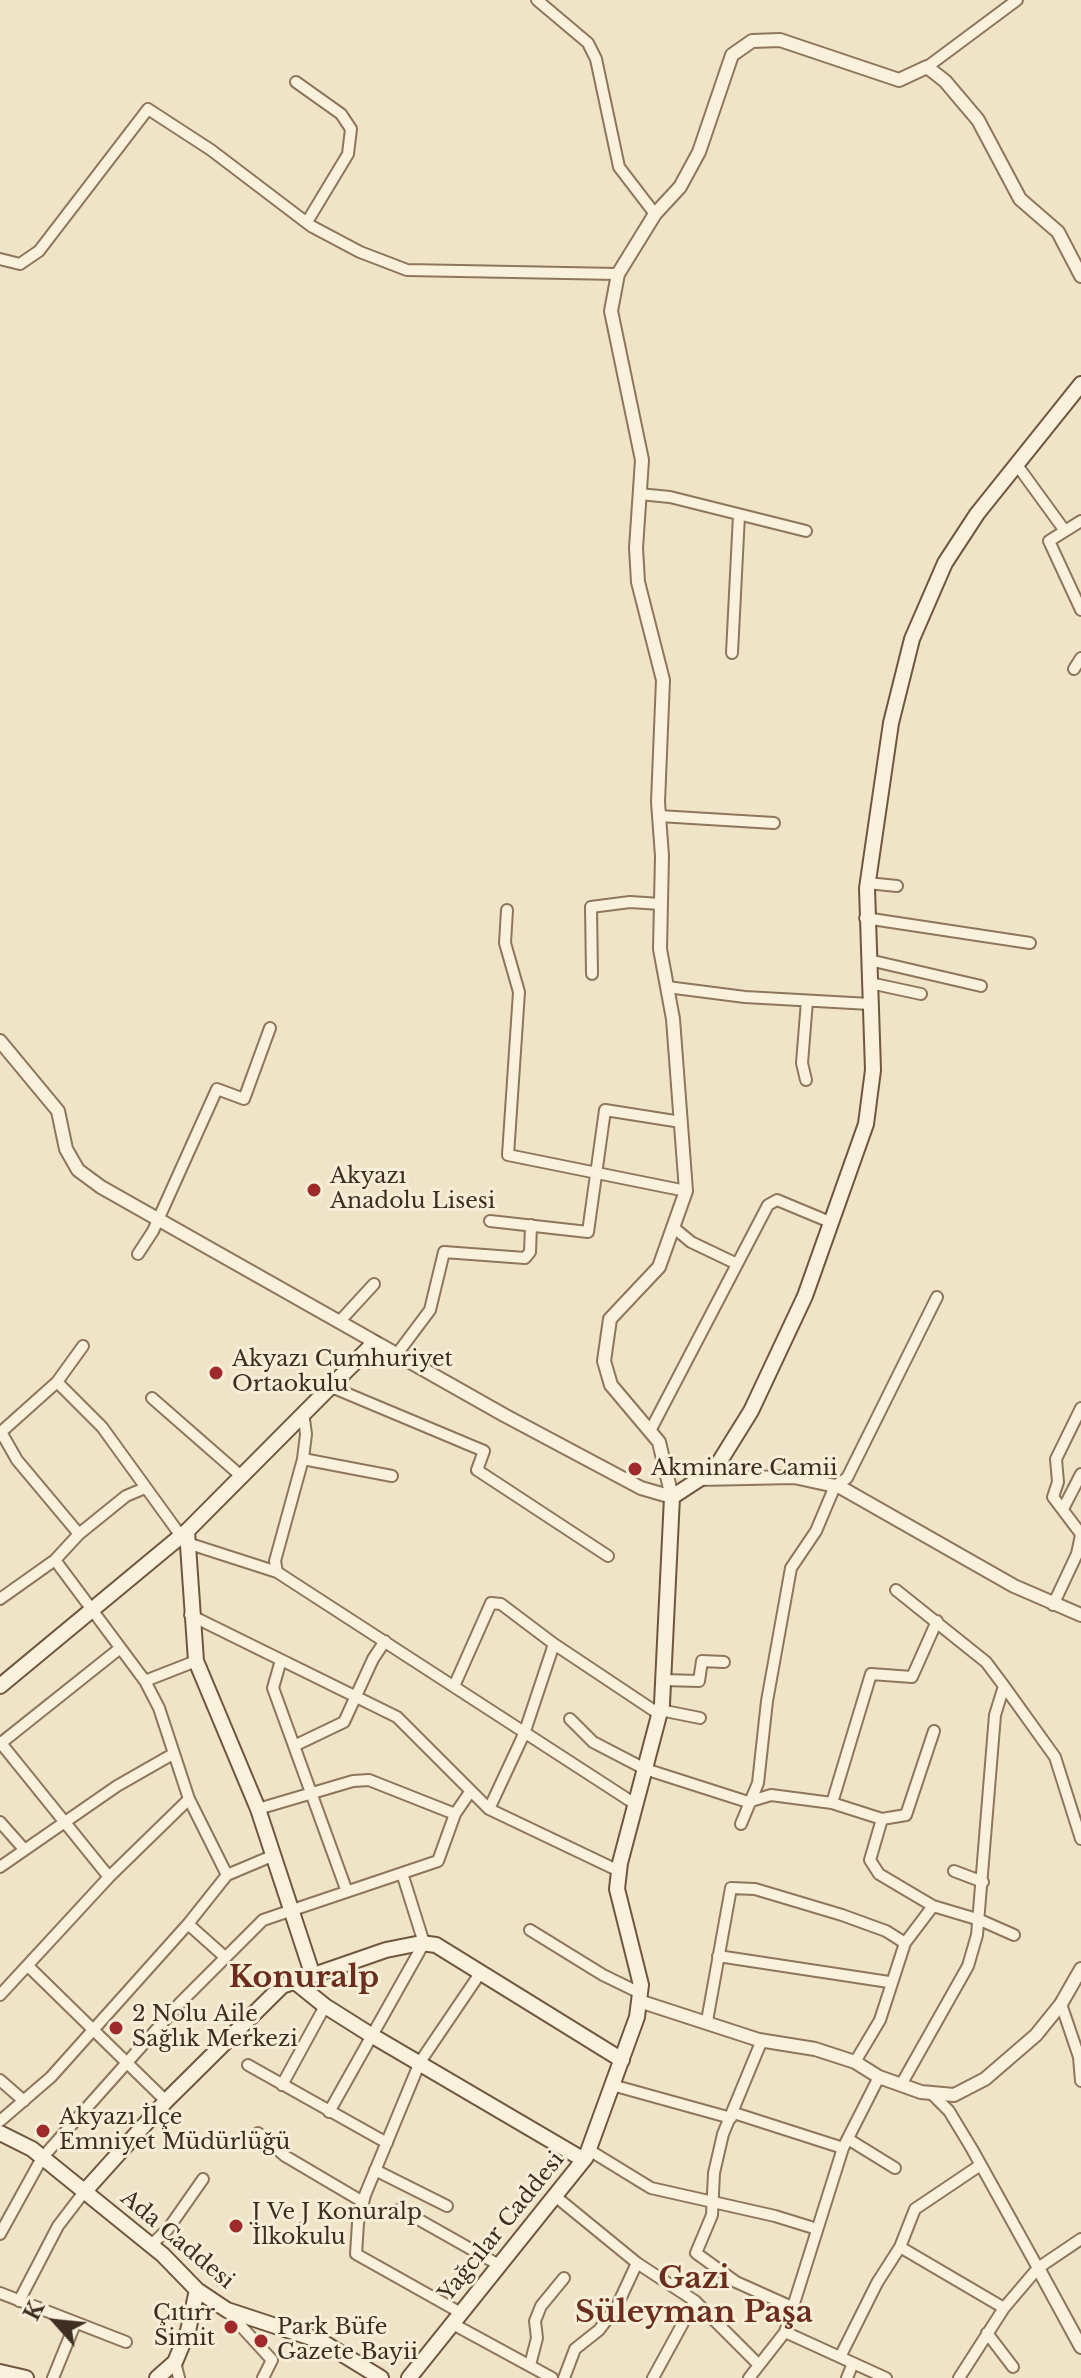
<!DOCTYPE html>
<meta charset="utf-8">
<style>
body{margin:0}
#map{position:relative;width:1081px;height:2378px;overflow:hidden;background:#f0e4c8;font-family:"Libre Baskerville",serif}
canvas{display:block}
.north{position:absolute;left:16px;top:2282px;width:80px;height:80px;-webkit-text-stroke:6px #f7eed8;paint-order:stroke;rotate:297deg;font-size:22px;font-weight:700;line-height:32px;text-align:center;color:#3d2e20}
.north::after{content:'';display:block;margin:auto;width:28px;height:36px;background:#3d2e20;clip-path:polygon(50% 0,100% 100%,50% 72%,0 100%)}
</style>
<div id="map">
<canvas width="1081" height="2378"></canvas>
<div class="north">K</div>
</div>
<script>
const context = document.querySelector('canvas').getContext('2d');
context.lineJoin = 'round';
const toPath = rows => new Path2D(rows.map(r => 'M' + r).join(''));
function strokePath(path, color, width, dash) { context.strokeStyle = color; context.lineWidth = width; context.lineCap = dash ? 'butt' : 'round'; context.setLineDash(dash || []); context.stroke(path); }
function label(font, color, halo, rows, align = 'center') {
  context.font = font + ' "Libre Baskerville",serif'; context.lineWidth = 6; context.setLineDash([]); context.textBaseline = 'middle'; context.strokeStyle = halo; context.fillStyle = color; for (const [text, x, y, turn = 0] of rows) {
    context.save(); context.translate(x, y); context.rotate((+turn || 0) * Math.PI / 180); context.textAlign = isNaN(turn) ? turn : align; if (halo) context.strokeText(text, 0, 0); context.fillText(text, 0, 0); context.restore();
  }
}
const minor = toPath([
 [537,0,588,43,596,59,619,167,655,214],
 [927,67,1017,0],
 [296,82,341,114,351,129,348,154,307,222],
 [0,259,20,264,39,251,148,109,211,150,311,226,360,252,407,270,618,274],
 [1017,465,1065,531],
 [639,494,670,497,806,531],
 [1081,521,1049,541,1081,610],
 [732,653,739,515],
 [1074,669,1081,658],
 [659,816,774,823],
 [867,883,897,886],
 [507,910,505,943,519,992,508,1155,686,1191],
 [865,918,1030,943],
 [869,960,981,986],
 [592,974,591,907,630,902,661,904],
 [870,983,921,994],
 [667,987,745,997,870,1004],
 [806,1080,802,1063,807,1001],
 [490,1221,588,1232,605,1110,681,1122],
 [673,1227,691,1242,737,1264],
 [138,1254,153,1231,217,1089,244,1099,270,1028],
 [340,1321,374,1284],
 [397,1354,430,1310,444,1252,525,1258,530,1252,531,1225],
 [57,1382,102,1427,181,1536],
 [329,1386,484,1451,477,1470,608,1556],
 [152,1398,240,1475],
 [1081,1408,1056,1459,1058,1482,1053,1497,1081,1534],
 [650,1431,768,1205,777,1200,830,1222],
 [1,1432,17,1460,79,1534],
 [0,1433,57,1382,83,1346],
 [303,1459,392,1476],
 [1064,1507,1081,1474],
 [187,1543,277,1572,635,1804],
 [55,1560,145,1681,159,1708,189,1799,227,1875],
 [277,1572,275,1561,303,1459,306,1434,303,1412],
 [896,1590,986,1662,1004,1686,1055,1757,1081,1839],
 [0,1599,55,1560,79,1534,126,1496,145,1488],
 [1053,1605,1077,1554,1081,1535],
 [190,1615,397,1717,489,1809,619,1871],
 [554,1644,659,1714],
 [281,1660,273,1688,346,1889],
 [663,1680,699,1681,702,1661,724,1662],
 [145,1681,196,1661],
 [455,1684,491,1603,501,1604,554,1644,524,1734,489,1809],
 [660,1710,700,1718],
 [570,1719,593,1742,645,1769,748,1802,771,1795,832,1803,882,1819,906,1815,934,1731],
 [0,1742,109,1877],
 [1,1743,119,1649],
 [296,1745,344,1722,373,1659,385,1641],
 [832,1803,871,1674,912,1677,937,1621],
 [258,1809,353,1781,369,1780,455,1814],
 [882,1819,870,1860,879,1874,933,1906,980,1920,1014,1935],
 [0,1822,23,1848],
 [741,1824,758,1783,767,1701,791,1568,816,1531,835,1486,847,1478,937,1297],
 [0,1867,117,1786,173,1754],
 [954,1871,983,1882],
 [188,1924,225,1957],
 [530,1930,603,1975,640,1993],
 [718,1956,889,1982],
 [28,1966,166,2101],
 [0,1995,109,1877,189,1799],
 [1061,2004,1079,2057,1081,2081],
 [707,2021,731,1888,755,1889,842,1915,886,1931,905,1943],
 [762,2040,723,2134,714,2173,712,2215,696,2253,736,2282,794,2308],
 [855,2062,880,2020,905,1943,933,1906],
 [248,2065,387,2143],
 [0,2080,24,2101],
 [902,2083,968,1966,977,1935,995,1715,1004,1686],
 [282,2085,325,2006],
 [612,2085,731,2118],
 [931,2093,949,2111,972,2149,1038,2268],
 [329,2112,424,1943,402,1873],
 [734,2113,843,2148],
 [0,2121,51,2077,188,1924,227,1875,272,1856],
 [258,2133,285,2156,363,2202],
 [848,2139,895,2168],
 [589,2150,651,2188,775,2216,817,2229],
 [375,2170,447,2206],
 [555,2196,637,2263,695,2301,759,2365],
 [400,2209,499,2265],
 [0,2234,42,2158,180,2003,263,1920,438,1861,455,1814,470,1792],
 [151,2245,168,2229,203,2179],
 [900,2247,1004,2308],
 [0,2293,126,2342],
 [19,2301,58,2226,84,2192],
 [228,2312,272,2360,263,2378],
 [461,2313,356,2254,358,2223,365,2195,420,2062,481,1972],
 [453,2324,552,2378],
 [785,2332,886,2378],
 [987,2333,1013,2367],
 [840,2357,877,2283,900,2247,915,2209,979,2166],
 [175,2362,179,2378],
 [530,2365,537,2338,535,2321,541,2306,564,2278],
 [53,2378,75,2324],
 [564,2378,575,2349,599,2330,617,2306,637,2263],
 [653,2378,695,2301],
 [749,2378,785,2332,843,2148,879,2077],
 [847,2378,853,2363],
 [959,2378,1004,2308,1038,2268,1081,2239]
]);
const tertiary = toPath([
 [0,1041,58,1111,66,1149,78,1170,101,1187,504,1415,641,1488,672,1497,659,1442,611,1385,604,1361,610,1319,659,1267,686,1191,673,1019,660,949,662,856,658,802,663,680,638,582,636,548,642,460,611,311,618,274,655,214,680,187,699,152,732,55,752,41,780,40,899,80,927,67,945,81,978,120,1020,199,1058,232,1081,276],
 [700,1479,794,1477,840,1487,1014,1586,1081,1615],
 [639,2001,759,2040,815,2049,855,2062,879,2077,921,2092,954,2095,985,2079,1036,2035,1061,2004,1081,1969],
 [1038,2268,1081,2347]
]);
const secondary = toPath([
 [187,1531,196,1661,258,1809,312,1973],
 [0,1686,187,1531,374,1343],
 [294,1981,325,2006,371,2035,584,2160],
 [0,2133,32,2149,163,2255,197,2290,227,2310,321,2341,381,2378],
 [84,2192,166,2101,282,1986,386,1950,421,1943,436,1945,622,2060],
 [0,2372,26,2378],
 [157,2378,175,2362,188,2331,197,2290],
 [409,2378,586,2157,637,2017,641,1985,617,1889,620,1863,662,1704,672,1497,715,1469,751,1411,805,1296,866,1124,873,1070,867,888,891,723,912,639,945,563,977,514,1081,384]
]);
strokePath(minor, '#8d765c', 14);
strokePath(tertiary, '#8d765c', 16);
strokePath(secondary, '#6f573f', 18);
strokePath(minor, '#faf1dc', 10);
strokePath(tertiary, '#faf1dc', 12);
strokePath(secondary, '#faf1dc', 14);
for (const [x, y, r, color] of [
 [314,1190,8,"#9e2a2b"],
 [216,1373,8,"#9e2a2b"],
 [635,1469,8,"#9e2a2b"],
 [116,2028,8,"#9e2a2b"],
 [43,2131,8,"#9e2a2b"],
 [236,2226,8,"#9e2a2b"],
 [231,2327,8,"#9e2a2b"],
 [261,2341,8,"#9e2a2b"]
]) { const dot = new Path2D(); dot.arc(x, y, r, 0, 2 * Math.PI); context.fillStyle = color; context.fill(dot); strokePath(dot, '#f7eed8', 3); }
label('22px', '#3d2e20', '#f7eed8', [
 ["Akyazı",330,1177],
 ["Anadolu Lisesi",330,1202],
 ["Akyazı Cumhuriyet",232,1360],
 ["Ortaokulu",232,1385],
 ["Akminare Camii",651,1469],
 ["2 Nolu Aile",132,2015],
 ["Sağlık Merkezi",132,2040],
 ["Akyazı İlçe",59,2118],
 ["Emniyet Müdürlüğü",59,2143],
 ["J Ve J Konuralp",252,2213],
 ["İlkokulu",252,2238],
 ["Çıtırr",215,2314,"right"],
 ["Simit",215,2339,"right"],
 ["Park Büfe",277,2328],
 ["Gazete Bayii",277,2353]
], 'left');
label('22px', '#3d2e20', '#f7eed8', [
 ["Yağcılar Caddesi",502,2227,-51],
 ["Ada Caddesi",177,2240,40]
]);
label('bold 30px', '#6b2e1e', '#f7eed8', [
 ["Konuralp",304,1979],
 ["Gazi",694,2280],
 ["Süleyman Paşa",694,2314]
]);
</script>
